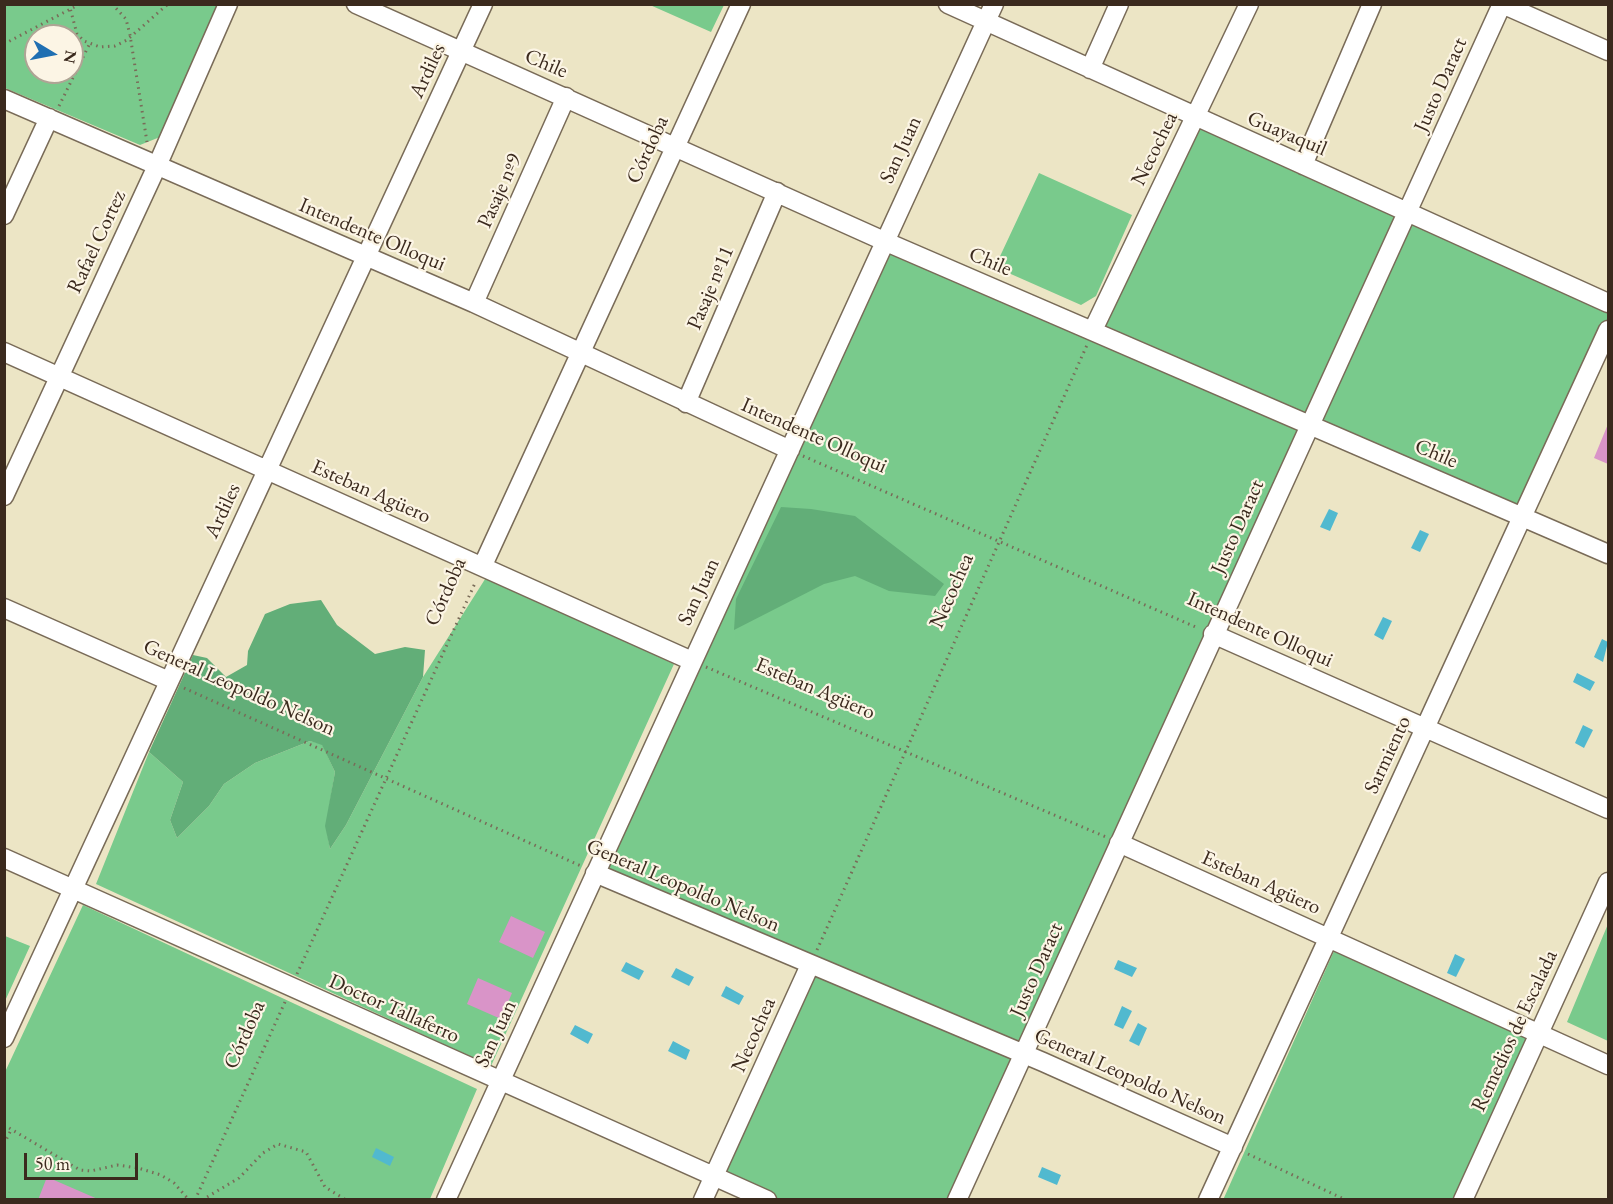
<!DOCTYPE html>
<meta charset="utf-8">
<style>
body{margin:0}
#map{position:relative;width:1613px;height:1204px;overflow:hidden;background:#ece5c5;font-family:"EB Garamond",serif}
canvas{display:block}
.frame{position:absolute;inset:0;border:6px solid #3b2a1e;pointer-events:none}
.north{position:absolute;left:24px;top:24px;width:60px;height:60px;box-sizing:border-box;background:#fcf5e5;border:2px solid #afa495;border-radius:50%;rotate:100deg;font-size:16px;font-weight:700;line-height:24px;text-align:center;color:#3b2a1e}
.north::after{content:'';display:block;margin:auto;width:21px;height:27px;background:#1f6fb2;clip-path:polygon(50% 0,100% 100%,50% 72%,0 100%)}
.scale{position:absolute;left:24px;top:1153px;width:114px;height:27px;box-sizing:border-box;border:3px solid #3b2a1e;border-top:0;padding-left:8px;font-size:18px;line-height:21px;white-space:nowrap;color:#3b2a1e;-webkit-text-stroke:4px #fcf5e5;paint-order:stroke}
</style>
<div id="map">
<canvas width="1613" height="1204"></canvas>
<div class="frame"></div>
<div class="north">N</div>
<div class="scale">50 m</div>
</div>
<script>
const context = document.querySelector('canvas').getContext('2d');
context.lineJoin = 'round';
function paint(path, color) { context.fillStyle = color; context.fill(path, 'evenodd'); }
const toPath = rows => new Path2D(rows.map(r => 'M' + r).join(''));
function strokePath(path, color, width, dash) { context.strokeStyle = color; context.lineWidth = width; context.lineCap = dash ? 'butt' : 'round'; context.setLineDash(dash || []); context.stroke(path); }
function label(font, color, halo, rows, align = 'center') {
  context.font = font + ' "EB Garamond",serif'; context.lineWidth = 4.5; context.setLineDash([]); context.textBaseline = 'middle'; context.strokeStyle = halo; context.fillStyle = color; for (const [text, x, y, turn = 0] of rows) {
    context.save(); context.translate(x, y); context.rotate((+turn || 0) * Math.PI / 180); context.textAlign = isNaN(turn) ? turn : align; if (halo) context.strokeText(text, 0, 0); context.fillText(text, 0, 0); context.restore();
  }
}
paint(toPath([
 [4,5,218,5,160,137,140,145,5,88],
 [36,36,72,36,72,72,36,72],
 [650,5,724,5,711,32],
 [1195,118,1608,303,1608,330,1523,515,1310,423,957,1199,767,1199,714,1176,810,965,595,873,884,241,1093,331],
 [1039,173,1132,215,1096,296,1081,305,995,267],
 [487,576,674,664,491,1066,96,884,149,752,183,782,170,820,177,838,209,806,224,784,255,763,310,741,322,744,335,772,326,826,330,849,346,825,423,677],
 [83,905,477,1089,430,1199,5,1200,5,1072],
 [1608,924,1608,1041,1567,1022],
 [5,936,30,946,5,1001],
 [1334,951,1528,1039,1461,1199,1223,1200]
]), '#79ca8c');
paint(toPath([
 [781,507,811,509,855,516,944,584,935,596,889,591,855,576,824,584,734,630,736,599],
 [321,600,337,625,375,654,405,647,425,650,423,677,346,825,330,849,325,826,335,772,322,745,310,741,255,763,224,784,209,806,177,838,170,820,183,782,149,752,193,655,207,658,226,677,247,665,248,651,265,614,290,604]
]), '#62ae78');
paint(toPath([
 [1329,509,1338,513,1330,531,1320,527],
 [1420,530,1429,534,1420,552,1411,548],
 [1383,617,1392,621,1383,640,1374,635],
 [1602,639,1608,642,1603,662,1594,657],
 [1577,673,1595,682,1590,691,1573,682],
 [1583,725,1593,730,1584,748,1575,743],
 [1455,954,1465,959,1456,977,1447,973],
 [1118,960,1137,968,1132,977,1114,969],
 [626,962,644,971,639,980,621,971],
 [676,968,694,977,689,986,671,977],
 [726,986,744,996,739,1005,721,996],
 [1122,1006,1132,1011,1123,1029,1114,1025],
 [1138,1023,1147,1028,1139,1046,1129,1041],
 [575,1025,593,1034,588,1044,570,1034],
 [673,1041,690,1050,686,1060,668,1051],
 [376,1148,394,1157,390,1166,372,1157],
 [1042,1167,1061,1175,1057,1185,1038,1177]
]), '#51b9cf');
paint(toPath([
 [1608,424,1608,464,1594,458],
 [511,916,545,932,533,958,499,942],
 [478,978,512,993,501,1019,467,1004],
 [47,1177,100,1200,38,1200]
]), '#d994c8');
const minor = toPath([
 [356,4,884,241,1608,554],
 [948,4,1608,303],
 [1502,4,1608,51],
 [1090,69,1119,4],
 [4,99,474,303,790,450],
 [1303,165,1372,4],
 [4,215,49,118],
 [474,303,566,97],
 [1093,330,1249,4],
 [4,352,692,661],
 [686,403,777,192],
 [4,496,157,166,228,4],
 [483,565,741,4],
 [4,608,169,681],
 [1213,634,1608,809],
 [1119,843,1608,1065],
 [4,858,767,1200],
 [595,873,1043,1062,1233,1147],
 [4,1038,483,4],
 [446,1200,994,4],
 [703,1200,810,965],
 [957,1200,1502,4],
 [1208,1200,1608,330],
 [1463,1200,1608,882]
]);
strokePath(minor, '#796b58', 21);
strokePath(toPath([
 [69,4,77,34,84,41,100,47,115,46,127,40,168,4],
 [112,4,126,19,130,35,147,142],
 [4,44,80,4],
 [59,106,90,43],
 [803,456,1198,628],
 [706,667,1106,837],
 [184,688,581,866],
 [817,950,1087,345],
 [297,974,476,581],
 [4,1125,80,1170,91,1171,117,1165,138,1168,161,1175,174,1183,189,1200],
 [4,1144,11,1130],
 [1248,1154,1346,1200],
 [195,1200,285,1002],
 [202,1200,239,1178,263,1153,278,1144,306,1152,325,1187,346,1200]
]), '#796b58', 3, [1.5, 4.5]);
strokePath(minor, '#fff', 18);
label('21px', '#3b2a1e', '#fcf5e5', [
 ["Chile",546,64,23],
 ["Ardiles",428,71,-65],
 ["Justo Daract",1441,85,-66],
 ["Guayaquil",1287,134,23],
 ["Necochea",1155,149,-64],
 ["Córdoba",648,150,-65],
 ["San Juan",901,150,-65],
 ["Pasaje nº9",500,191,-66],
 ["Intendente Olloqui",372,235,23],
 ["Rafael Cortez",97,242,-65],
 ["Chile",990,262,23],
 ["Pasaje nº11",711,288,-67],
 ["Intendente Olloqui",814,436,24],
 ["Chile",1436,454,23],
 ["Esteban Agüero",371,492,24],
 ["Ardiles",223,511,-65],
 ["Justo Daract",1238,527,-66],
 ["Necochea",952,591,-66],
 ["Córdoba",446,592,-66],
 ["San Juan",699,592,-65],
 ["Intendente Olloqui",1260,630,24],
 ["General Leopoldo Nelson",239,688,24],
 ["Esteban Agüero",815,689,23],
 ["Sarmiento",1388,755,-65],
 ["Esteban Agüero",1261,883,24],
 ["General Leopoldo Nelson",683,886,23],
 ["Justo Daract",1037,970,-66],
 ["Doctor Tallaferro",394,1009,24],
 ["Remedios de Escalada",1515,1031,-65],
 ["San Juan",496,1034,-65],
 ["Córdoba",245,1035,-66],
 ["Necochea",754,1035,-66],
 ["General Leopoldo Nelson",1130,1077,24]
]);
</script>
